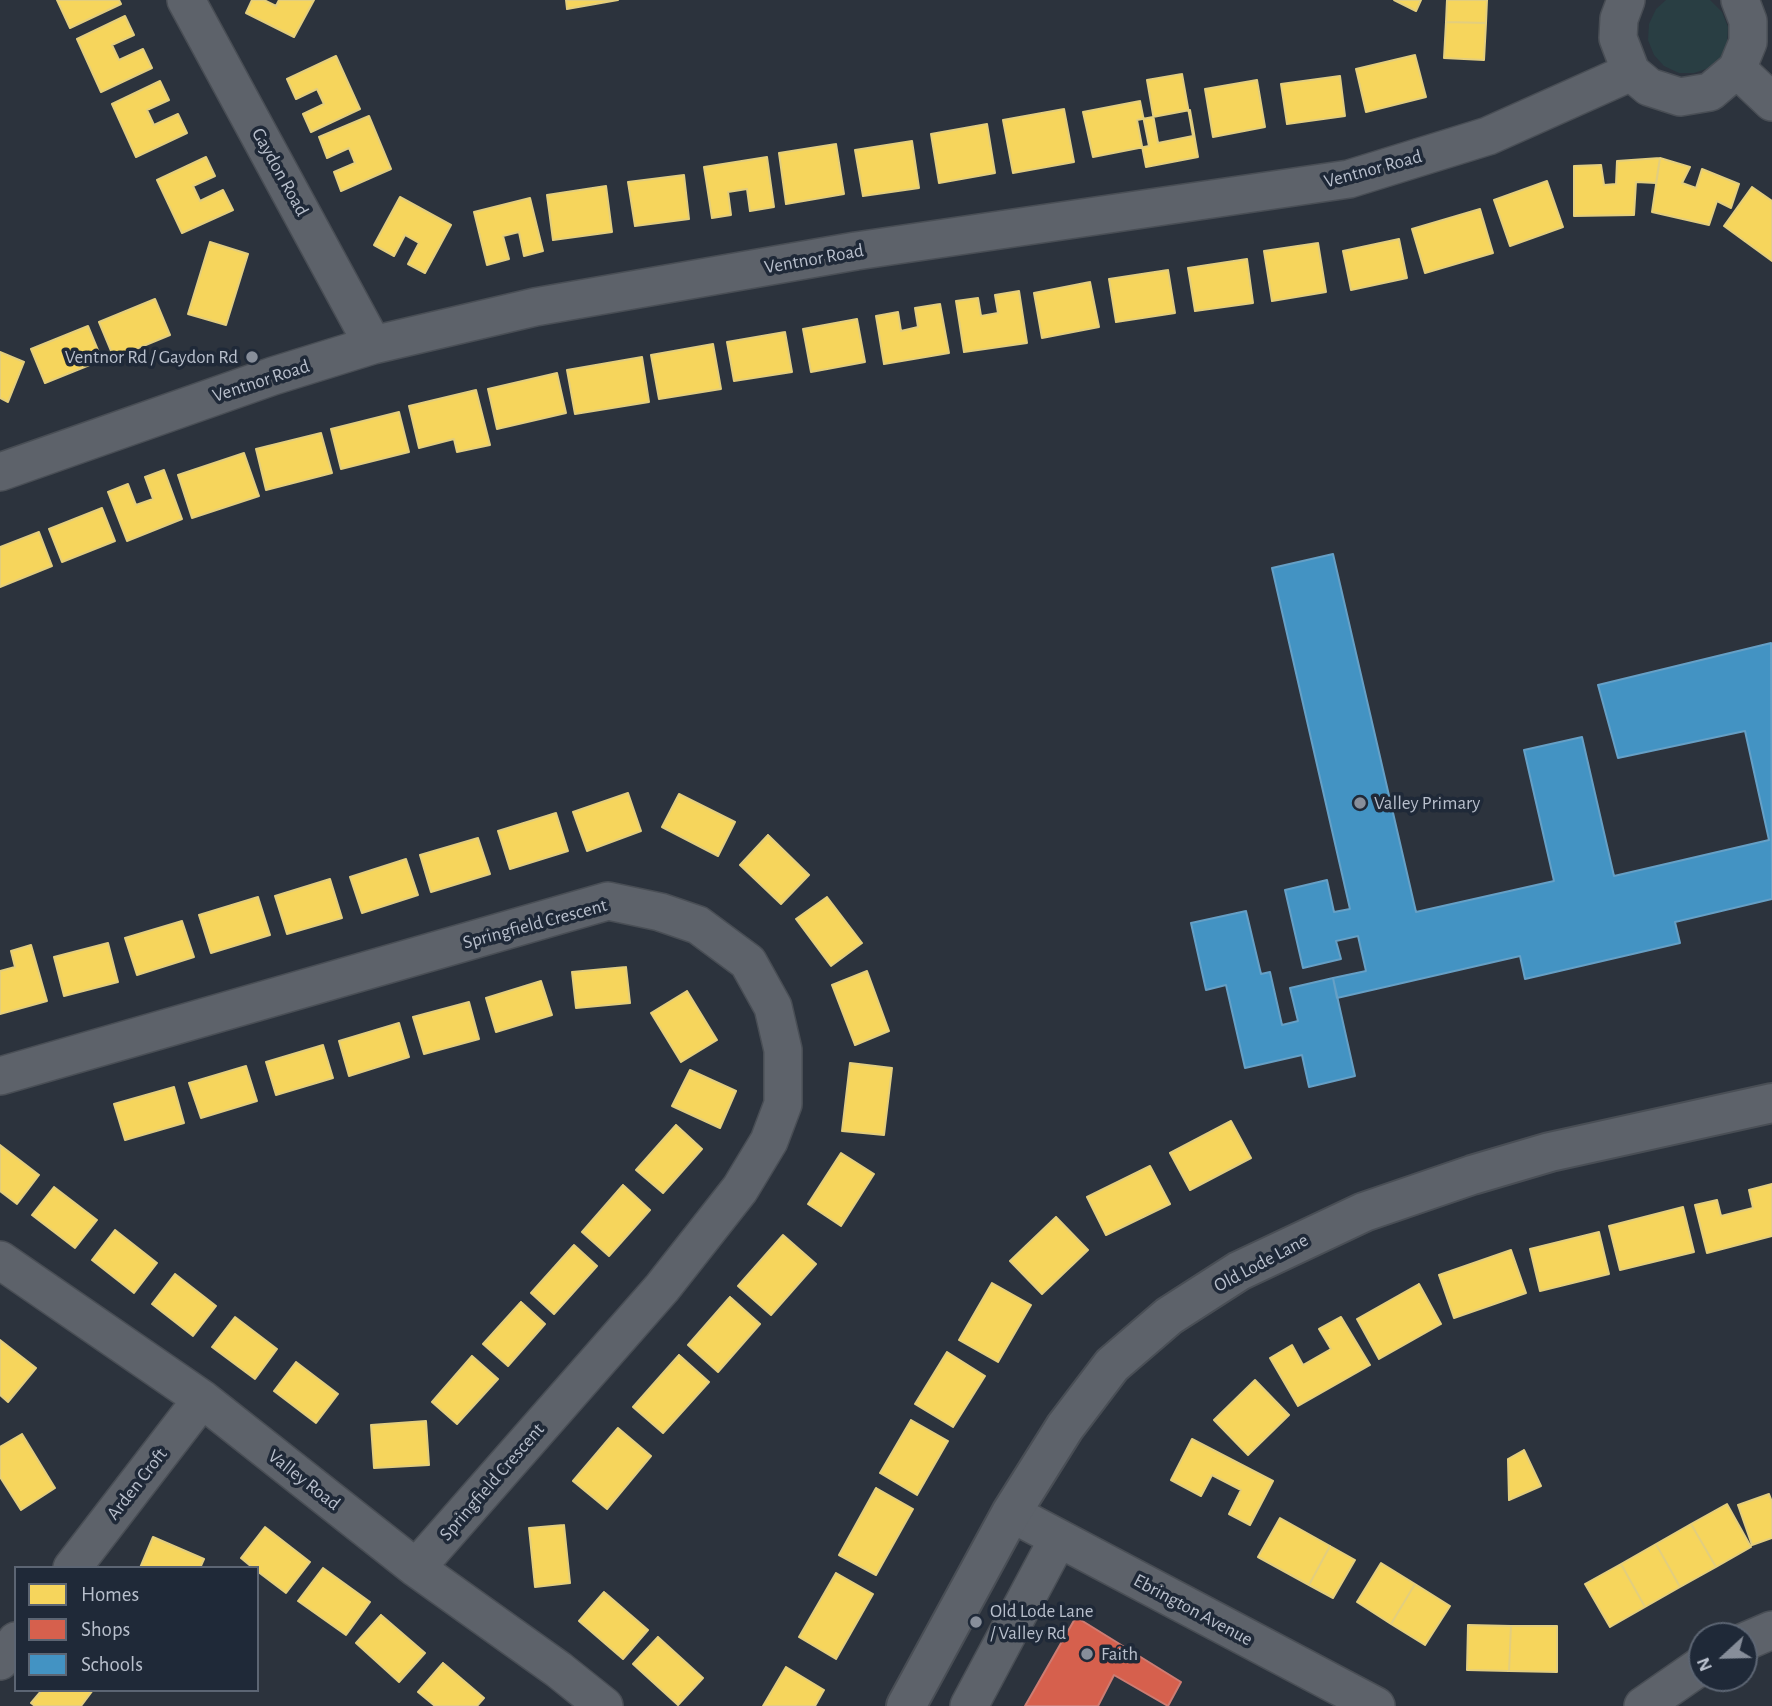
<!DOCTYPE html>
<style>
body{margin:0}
#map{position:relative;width:1772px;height:1706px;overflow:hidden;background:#2c333d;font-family:"Alegreya Sans",sans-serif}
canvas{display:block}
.legend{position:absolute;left:14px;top:1566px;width:245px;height:126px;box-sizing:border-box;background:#1f2938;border:2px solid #5c6573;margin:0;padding:9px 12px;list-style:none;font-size:21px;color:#b8bfcc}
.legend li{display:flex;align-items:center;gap:14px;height:35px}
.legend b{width:35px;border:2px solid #5c6573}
.north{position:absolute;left:1688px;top:1622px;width:70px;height:70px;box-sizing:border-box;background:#1f2938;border:2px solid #5c6573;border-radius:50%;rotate:248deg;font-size:19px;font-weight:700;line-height:28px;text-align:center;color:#b8bfcc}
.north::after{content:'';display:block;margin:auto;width:24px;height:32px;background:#878e9a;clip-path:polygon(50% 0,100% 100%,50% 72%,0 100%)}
</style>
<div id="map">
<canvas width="1772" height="1706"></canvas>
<ul class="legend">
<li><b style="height:19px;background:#f6d55c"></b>Homes</li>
<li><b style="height:19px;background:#d6604d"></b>Shops</li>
<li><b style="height:19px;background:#4393c3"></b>Schools</li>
</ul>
<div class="north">N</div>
</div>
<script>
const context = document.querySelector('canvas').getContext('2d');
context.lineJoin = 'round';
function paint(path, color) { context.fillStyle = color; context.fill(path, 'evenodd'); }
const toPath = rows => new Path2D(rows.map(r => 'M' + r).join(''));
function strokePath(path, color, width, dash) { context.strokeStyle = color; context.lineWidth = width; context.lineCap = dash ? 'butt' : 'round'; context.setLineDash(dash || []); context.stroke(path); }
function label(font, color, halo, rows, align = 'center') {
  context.font = font + ' "Alegreya Sans",sans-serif'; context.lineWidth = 7; context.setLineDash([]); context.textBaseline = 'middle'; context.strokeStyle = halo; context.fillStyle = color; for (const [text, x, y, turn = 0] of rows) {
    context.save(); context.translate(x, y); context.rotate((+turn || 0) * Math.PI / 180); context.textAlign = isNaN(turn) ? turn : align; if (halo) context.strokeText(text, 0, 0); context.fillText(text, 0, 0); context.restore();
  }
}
paint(toPath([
 [1666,0,1710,0,1722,12,1728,27,1727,43,1721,57,1709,68,1694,73,1679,73,1664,66,1654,55,1648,40,1649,24,1656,9]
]), '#293e43');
const homes = toPath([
 [57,0,119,0,121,4,70,28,57,0],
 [252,0,264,0,276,6,279,0,314,0,294,37,246,13,252,0],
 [566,0,618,0,567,9,566,0],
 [1394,0,1421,0,1416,11,1394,0],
 [1447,0,1487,0,1486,23,1446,22,1447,0],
 [125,16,134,35,112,45,119,60,143,49,152,68,101,92,77,39,125,16],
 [1446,22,1486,23,1484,60,1444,58,1446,22],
 [1415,55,1426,97,1366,112,1356,69,1415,55],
 [336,56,360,109,311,132,303,114,324,104,317,89,296,99,287,79,336,56],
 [1182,74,1193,136,1158,143,1147,80,1182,74],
 [1340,76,1345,116,1287,124,1281,84,1340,76],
 [1257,80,1265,127,1213,137,1205,89,1257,80],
 [160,81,169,100,147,110,154,125,178,114,187,133,136,157,112,104,160,81],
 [1140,101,1149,146,1093,157,1083,112,1140,101],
 [1064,109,1074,162,1013,173,1003,120,1064,109],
 [1190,110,1198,157,1146,167,1137,120,1190,110],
 [369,116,391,169,341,191,334,172,355,163,349,148,327,158,319,137,369,116],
 [987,124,995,173,939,183,931,134,987,124],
 [912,141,919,188,863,196,855,150,912,141],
 [836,144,844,194,786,204,779,153,836,144],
 [206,157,215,176,193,186,200,201,223,190,233,210,182,233,157,180,206,157],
 [767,157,774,207,750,211,747,189,728,192,731,215,712,218,704,167,767,157],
 [1660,158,1690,167,1682,183,1696,188,1702,169,1739,184,1731,208,1717,201,1709,225,1652,212,1660,158],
 [1660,158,1656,183,1636,182,1634,215,1574,216,1574,166,1601,165,1604,185,1616,184,1617,161,1660,158],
 [684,175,689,219,635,226,628,182,684,175],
 [1547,181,1563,227,1510,246,1494,200,1547,181],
 [606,186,612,232,553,240,547,195,606,186],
 [1752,187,1772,201,1772,261,1724,226,1752,187],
 [400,197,451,225,425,273,408,264,419,243,405,235,394,256,374,245,400,197],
 [530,198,543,251,524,256,519,232,503,236,509,259,487,265,474,212,530,198],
 [1480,209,1493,253,1425,273,1412,229,1480,209],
 [1399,239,1407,278,1351,290,1343,251,1399,239],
 [210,242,248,254,226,325,188,314,210,242],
 [1318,243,1326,292,1272,301,1264,251,1318,243],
 [1247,259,1253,303,1195,311,1188,268,1247,259],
 [1168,270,1175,313,1116,322,1109,279,1168,270],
 [1090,282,1099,327,1042,338,1034,293,1090,282],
 [1019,291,1027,343,964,352,956,301,978,298,981,316,998,313,995,295,1019,291],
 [155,299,170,335,114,358,99,322,155,299],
 [940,304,949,353,884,364,876,316,898,312,901,331,918,327,915,308,940,304],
 [857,319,865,362,811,372,803,329,857,319],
 [88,326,102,360,45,383,31,349,88,326],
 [785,332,792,372,734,381,727,342,785,332],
 [713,344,721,389,659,399,651,355,713,344],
 [0,352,24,362,8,402,0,398,0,352],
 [642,357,649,402,575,414,567,370,642,357],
 [557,373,566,413,497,429,488,389,557,373],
 [476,390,490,445,457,452,454,439,419,448,409,406,476,390],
 [399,412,409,452,341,469,331,429,399,412],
 [321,433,332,473,266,490,256,449,321,433],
 [244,453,259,496,192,518,178,475,244,453],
 [164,470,182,519,127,541,108,492,128,484,136,505,153,499,145,477,164,470],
 [102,508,115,541,62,562,49,529,102,508],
 [39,532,52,566,0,587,0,547,39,532],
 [628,793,641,831,587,851,573,812,628,793],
 [679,794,735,822,718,856,662,827,679,794],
 [556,813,568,851,510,869,498,831,556,813],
 [768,835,809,875,781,904,740,865,768,835],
 [478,838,490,874,431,892,420,855,478,838],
 [406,859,418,895,362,913,350,877,406,859],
 [330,879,342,918,287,934,275,896,330,879],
 [258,897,270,935,211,953,199,915,258,897],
 [827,897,862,943,831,966,796,919,827,897],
 [182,921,194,957,137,975,125,938,182,921],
 [108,943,118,982,64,996,54,957,108,943],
 [31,945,47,1001,0,1014,0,971,15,967,11,951,31,945],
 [626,967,630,1003,576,1008,572,972,626,967],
 [867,971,889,1031,855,1045,832,985,867,971],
 [541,981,552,1015,496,1032,486,998,541,981],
 [687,991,717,1040,681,1062,651,1013,687,991],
 [469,1002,479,1039,424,1054,413,1017,469,1002],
 [399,1023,409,1057,349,1076,339,1041,399,1023],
 [323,1045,333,1078,276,1095,266,1062,323,1045],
 [850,1063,892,1068,884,1135,842,1131,850,1063],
 [246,1066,257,1101,201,1118,189,1083,246,1066],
 [690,1070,736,1091,720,1128,672,1106,690,1070],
 [174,1087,184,1123,125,1140,114,1104,174,1087],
 [1231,1121,1251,1158,1190,1190,1170,1153,1231,1121],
 [676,1125,702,1149,663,1193,636,1170,676,1125],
 [0,1145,39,1175,17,1204,0,1191,0,1145],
 [841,1153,874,1174,841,1226,808,1204,841,1153],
 [1150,1166,1170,1204,1106,1235,1087,1197,1150,1166],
 [1772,1184,1772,1236,1707,1253,1695,1205,1717,1200,1721,1216,1753,1208,1749,1190,1772,1184],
 [623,1185,650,1210,609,1256,582,1232,623,1185],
 [54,1187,97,1220,75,1248,32,1215,54,1187],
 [1683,1207,1694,1252,1620,1270,1609,1226,1683,1207],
 [1056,1217,1088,1250,1042,1294,1010,1261,1056,1217],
 [115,1230,157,1263,134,1293,92,1260,115,1230],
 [1599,1232,1609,1274,1540,1291,1530,1249,1599,1232],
 [783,1235,816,1264,771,1315,738,1286,783,1235],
 [574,1245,597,1266,554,1314,531,1293,574,1245],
 [1511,1250,1526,1293,1454,1318,1439,1275,1511,1250],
 [175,1274,216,1306,193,1336,152,1304,175,1274],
 [992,1283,1031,1305,998,1362,959,1340,992,1283],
 [1419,1284,1441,1324,1379,1359,1357,1319,1419,1284],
 [730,1297,760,1324,718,1372,688,1345,730,1297],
 [521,1302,545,1324,508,1366,483,1344,521,1302],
 [235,1317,277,1349,255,1379,212,1347,235,1317],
 [1341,1317,1370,1365,1298,1406,1270,1358,1292,1345,1303,1365,1331,1349,1319,1329,1341,1317],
 [0,1340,36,1368,8,1402,0,1395,0,1340],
 [947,1352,985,1376,953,1427,915,1404,947,1352],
 [679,1355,709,1382,663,1433,633,1407,679,1355],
 [472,1356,498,1379,457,1424,432,1402,472,1356],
 [296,1362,338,1394,316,1423,274,1391,296,1362],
 [1255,1380,1289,1415,1248,1455,1214,1420,1255,1380],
 [911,1420,948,1441,917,1495,880,1473,911,1420],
 [426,1421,429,1465,374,1468,371,1425,426,1421],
 [618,1428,651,1456,607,1509,573,1481,618,1428],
 [22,1434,55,1488,21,1510,0,1477,0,1447,22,1434],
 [1192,1439,1273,1481,1250,1525,1229,1514,1241,1490,1212,1475,1201,1496,1171,1480,1192,1439],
 [1524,1450,1541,1486,1509,1500,1508,1459,1524,1450],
 [876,1488,913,1509,876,1575,839,1555,876,1488],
 [1769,1494,1772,1502,1772,1538,1752,1545,1738,1505,1769,1494],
 [1727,1504,1751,1547,1716,1567,1691,1524,1727,1504],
 [1280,1518,1330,1546,1309,1585,1258,1557,1280,1518],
 [1691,1524,1716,1567,1680,1587,1656,1544,1691,1524],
 [564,1525,570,1583,535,1587,529,1528,564,1525],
 [265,1527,310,1562,286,1593,257,1571,257,1568,253,1568,241,1558,265,1527],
 [153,1537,204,1559,200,1568,140,1568,153,1537],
 [1656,1544,1680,1587,1645,1607,1621,1564,1656,1544],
 [1330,1546,1355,1560,1333,1598,1309,1585,1330,1546],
 [1381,1563,1415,1584,1391,1624,1357,1602,1381,1563],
 [1621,1564,1645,1607,1610,1627,1585,1584,1621,1564],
 [323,1568,370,1602,346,1635,298,1601,323,1568],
 [836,1573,873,1594,836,1659,799,1637,836,1573],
 [1415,1584,1450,1606,1425,1645,1391,1624,1415,1584],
 [604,1592,648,1630,623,1659,579,1621,604,1592],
 [381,1615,425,1653,399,1682,356,1643,381,1615],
 [1468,1625,1511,1626,1509,1671,1467,1670,1468,1625],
 [1511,1626,1557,1626,1557,1672,1509,1671,1511,1626],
 [658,1637,703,1678,678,1705,633,1664,658,1637],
 [443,1663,484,1698,477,1706,435,1706,418,1692,443,1663],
 [786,1667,824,1690,815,1706,763,1706,786,1667],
 [42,1690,93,1690,81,1706,35,1706,31,1703,42,1690]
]);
paint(homes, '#f6d55c');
strokePath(homes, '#e3ce7e', 2);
const shops = toPath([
 [1076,1617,1181,1682,1168,1706,1114,1675,1098,1706,1025,1706,1076,1617]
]);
paint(shops, '#d6604d');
strokePath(shops, '#cd7c73', 2);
const schools = toPath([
 [1333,554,1416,912,1554,881,1524,750,1582,737,1614,876,1769,840,1745,731,1618,758,1598,685,1771,643,1772,899,1675,922,1680,943,1525,979,1520,956,1337,998,1333,978,1366,971,1358,936,1336,941,1341,959,1303,968,1285,890,1327,880,1334,912,1350,909,1272,568,1333,554],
 [1246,911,1261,974,1270,972,1282,1025,1298,1021,1290,988,1333,978,1355,1076,1309,1087,1302,1055,1245,1068,1226,985,1206,990,1191,923,1246,911]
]);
paint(schools, '#4393c3');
strokePath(schools, '#66a0c6', 2);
const minor = toPath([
 [186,0,373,345],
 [1626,0,1619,19,1618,38,1631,72,1649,87,1680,97,1710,92,1737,69,1748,42,1748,21,1740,0],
 [1737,69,1772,102],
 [0,472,273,376,373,345,535,307,856,251,1349,179,1488,136,1631,72],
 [0,1076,608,901,660,912,698,925,748,962,773,1007,783,1050,783,1104,769,1141,740,1189,662,1288,416,1568],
 [0,1260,202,1399,416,1568,559,1670,604,1706],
 [1011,1513,1376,1706],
 [72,1568,202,1399],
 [1744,1642,1772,1630],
 [0,1661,16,1641],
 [969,1706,1058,1539],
 [1643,1706,1702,1665]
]);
const tertiary = toPath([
 [906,1706,1011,1513,1065,1427,1112,1365,1169,1316,1239,1271,1364,1212,1472,1175,1550,1152,1772,1103]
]);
strokePath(minor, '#494e55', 40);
strokePath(tertiary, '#494e55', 42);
strokePath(minor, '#5d626a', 37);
strokePath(tertiary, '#5d626a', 38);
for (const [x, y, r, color] of [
 [252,357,7,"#878e9a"],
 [1360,803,7,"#878e9a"],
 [976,1622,7,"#878e9a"],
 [1087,1654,7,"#878e9a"]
]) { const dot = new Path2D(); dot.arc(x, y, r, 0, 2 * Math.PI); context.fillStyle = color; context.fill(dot); strokePath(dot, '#1f2938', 2.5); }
label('19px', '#b8bfcc', '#1f2938', [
 ["Ventnor Road",1373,169,-15],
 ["Gaydon Road",280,172,61],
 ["Ventnor Road",814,259,-10],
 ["Ventnor Road",261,381,-18],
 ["Springfield Crescent",535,924,-15],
 ["Old Lode Lane",1261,1263,-28],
 ["Valley Road",304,1480,38],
 ["Springfield Crescent",492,1482,-49],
 ["Arden Croft",137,1484,-52],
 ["Ebrington Avenue",1193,1610,28]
]);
label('19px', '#b8bfcc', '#1f2938', [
 ["Ventnor Rd / Gaydon Rd",238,357,"right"],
 ["Valley Primary",1374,803],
 ["Old Lode Lane",990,1611],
 ["/ Valley Rd",990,1633],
 ["Faith",1101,1654]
], 'left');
</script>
